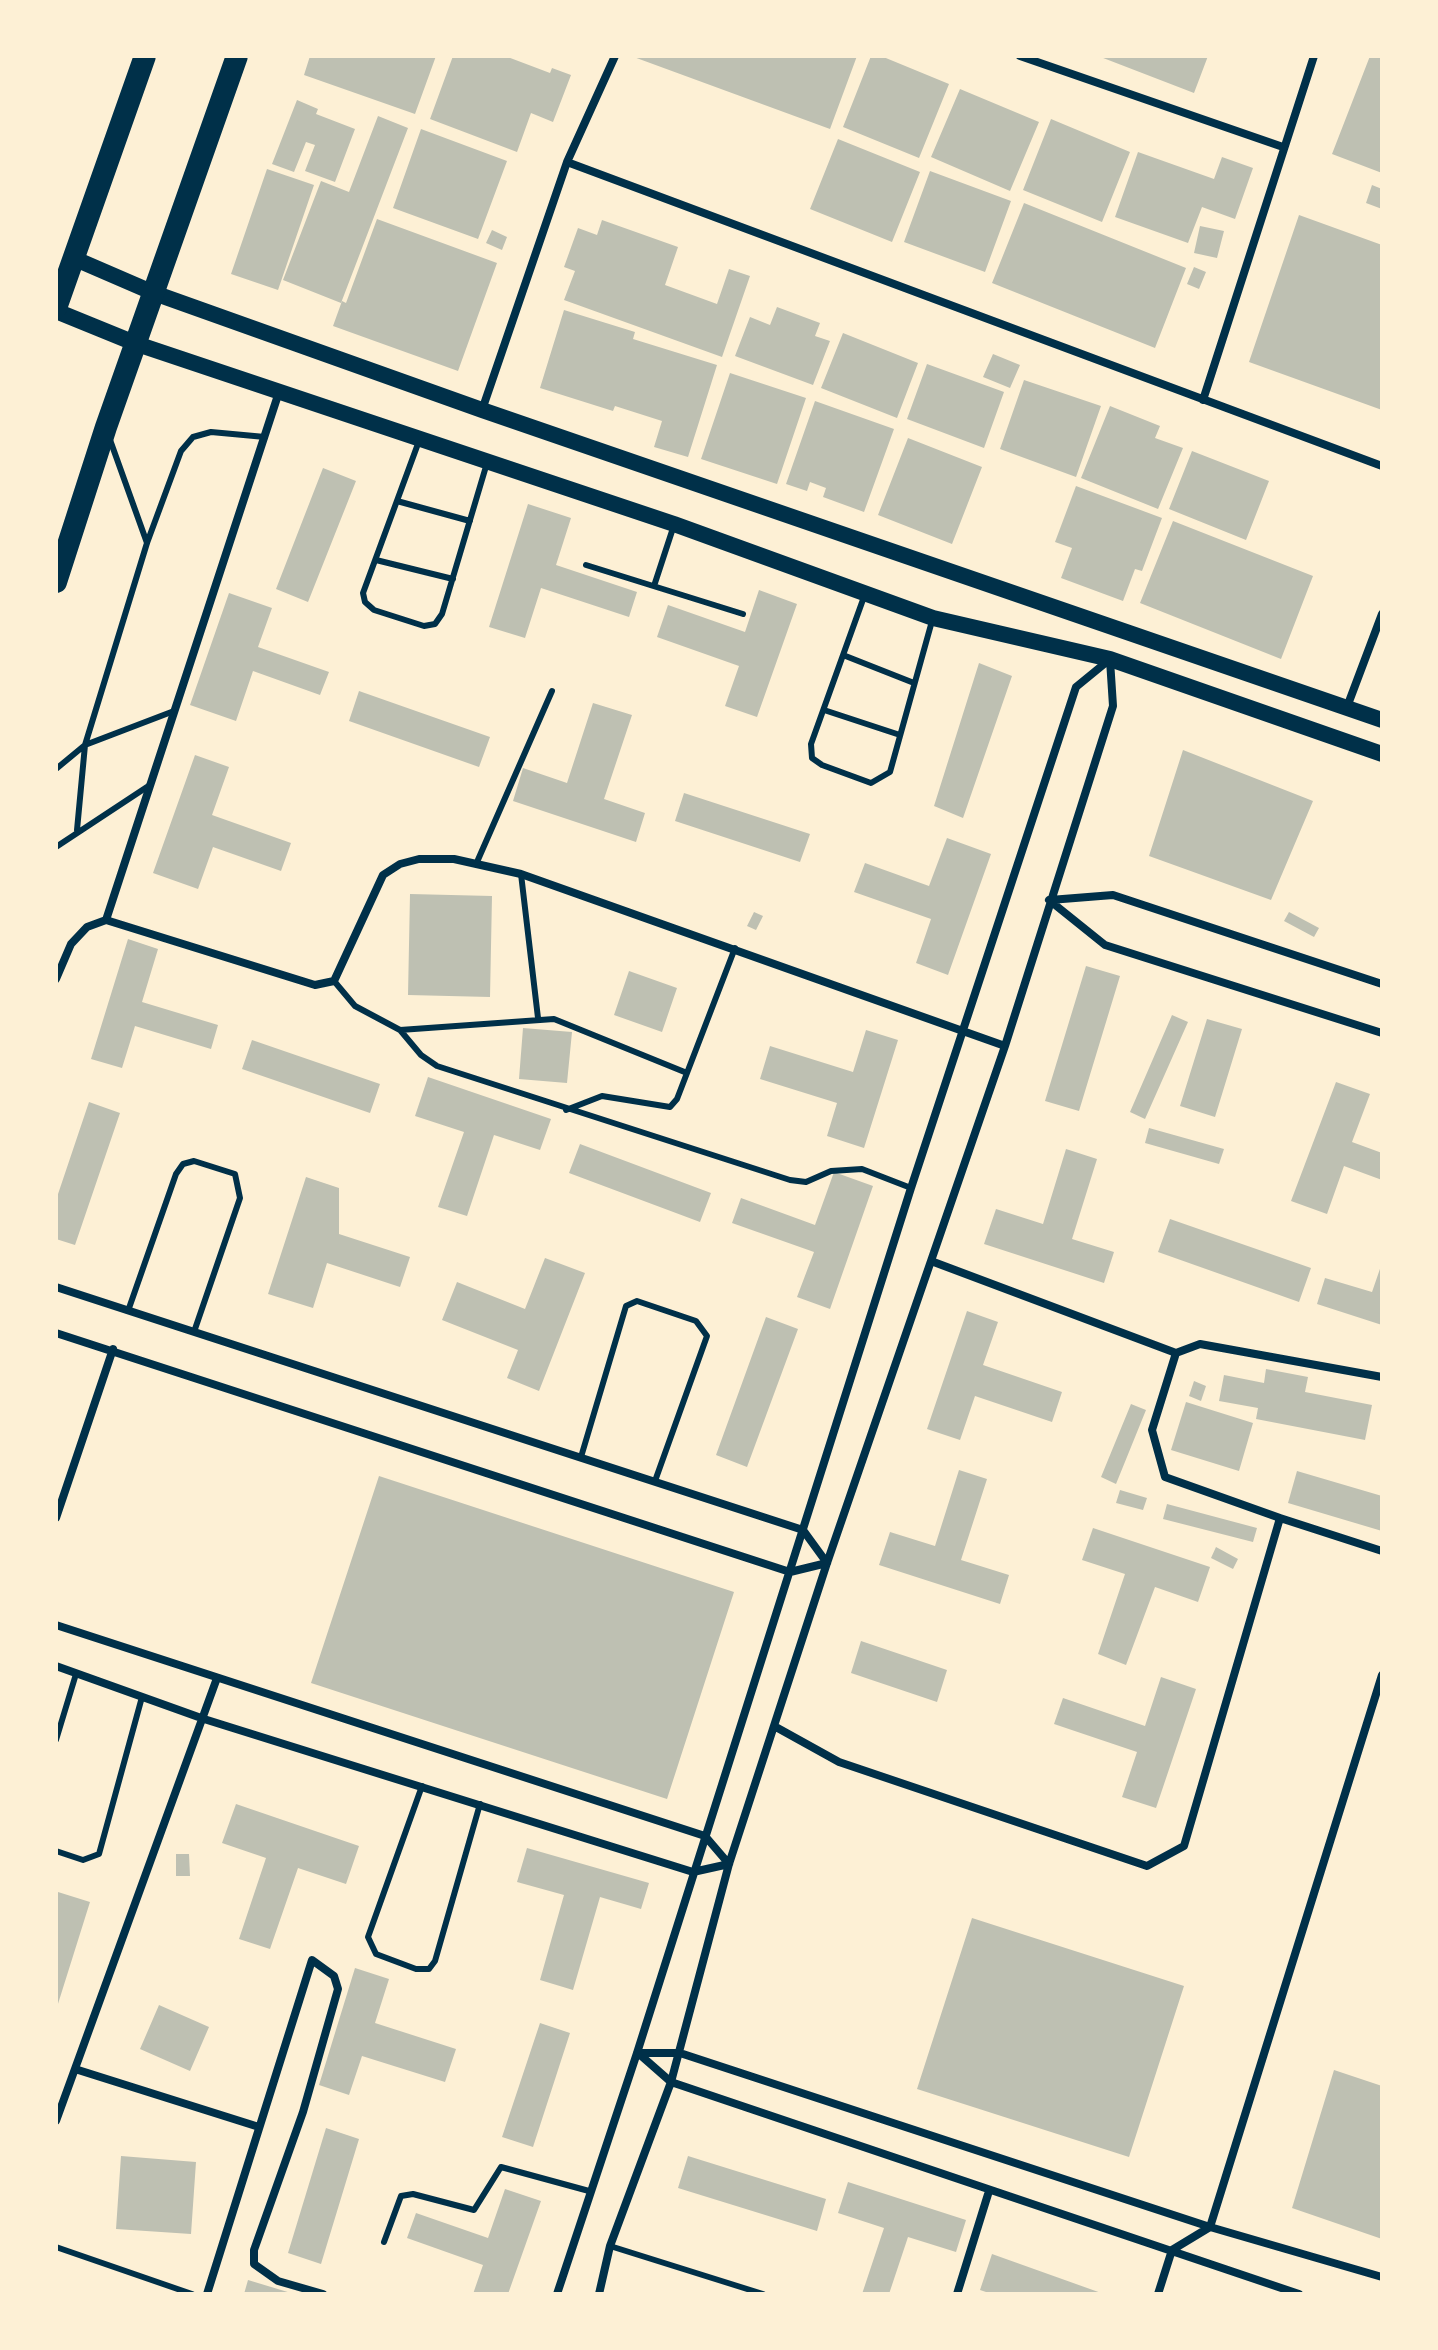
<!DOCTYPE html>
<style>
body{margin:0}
#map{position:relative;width:1438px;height:2350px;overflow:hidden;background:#fdf0d5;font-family:"Noto Sans",sans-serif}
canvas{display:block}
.frame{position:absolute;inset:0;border:58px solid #fdf0d5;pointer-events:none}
</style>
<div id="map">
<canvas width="1438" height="2350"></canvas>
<div class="frame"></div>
</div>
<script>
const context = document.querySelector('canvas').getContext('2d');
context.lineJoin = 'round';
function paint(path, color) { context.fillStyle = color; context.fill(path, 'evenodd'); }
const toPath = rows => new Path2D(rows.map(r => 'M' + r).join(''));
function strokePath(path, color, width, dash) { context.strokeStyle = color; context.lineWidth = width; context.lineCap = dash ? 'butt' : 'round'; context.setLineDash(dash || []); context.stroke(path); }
paint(toPath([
 [310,56,436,56,415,114,304,75],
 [453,56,505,56,550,73,552,68,571,75,553,122,531,113,517,152,430,119],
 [631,56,857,56,830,129],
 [871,56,881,56,949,84,919,158,843,127],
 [1098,56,1208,56,1194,93],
 [1370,56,1382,56,1382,173,1332,154],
 [960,89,1039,122,1010,191,931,157],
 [297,100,318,109,316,114,355,129,335,182,305,171,315,145,306,142,294,172,272,164],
 [378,116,408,128,341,303,283,280,321,181,349,192],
 [1051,119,1130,152,1102,222,1023,190],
 [421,129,507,161,478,239,393,208],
 [838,139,920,172,892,242,810,209],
 [1138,152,1214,179,1222,157,1253,168,1235,219,1202,207,1188,243,1115,217],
 [267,169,314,185,278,290,231,274],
 [930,171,1011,201,985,272,904,242],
 [1372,185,1382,189,1382,209,1366,203],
 [1024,203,1186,268,1155,348,992,283],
 [1299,215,1382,245,1382,410,1249,362],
 [377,219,497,263,458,371,333,326,342,301,346,303],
 [602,220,678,247,665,285,717,304,729,269,750,276,722,357,564,300,575,271,564,267,578,228,597,235],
 [1200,226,1224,231,1217,258,1194,253],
 [492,230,507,237,502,250,486,243],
 [1194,267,1206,272,1199,289,1187,284],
 [777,307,820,323,815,336,830,341,813,385,735,356,750,317,770,325],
 [564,310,635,332,633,339,717,365,688,457,654,447,662,421,615,406,613,411,540,388],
 [843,333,918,363,897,418,821,388],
 [993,354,1020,365,1010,388,983,377],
 [927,364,1004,392,984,448,907,419],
 [730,373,806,398,777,484,701,459],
 [1024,380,1101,406,1076,477,1000,449],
 [815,401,894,429,864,512,823,497,826,488,810,482,807,491,786,484],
 [1110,406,1160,426,1155,438,1183,448,1158,509,1081,478],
 [908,438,982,467,952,544,878,515],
 [1192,451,1269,481,1246,540,1169,509],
 [323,468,356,481,308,602,276,589],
 [1076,486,1162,518,1142,571,1135,569,1123,601,1061,578,1072,548,1055,542],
 [528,504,571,518,556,565,637,592,629,617,541,588,525,638,489,627],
 [1173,521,1313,576,1281,659,1140,603],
 [759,590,797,604,757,717,725,706,739,666,657,637,668,605,745,632],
 [229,593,272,608,258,647,329,672,320,695,253,671,236,721,190,705],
 [979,663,1012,676,963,818,934,806],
 [359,691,490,737,479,767,349,721],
 [593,703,632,715,604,799,645,813,636,842,513,801,523,768,567,783],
 [1183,750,1313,801,1271,900,1149,856],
 [195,755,229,767,212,815,291,843,281,871,213,847,198,889,153,873],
 [684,793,810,834,800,862,675,821],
 [947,838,991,854,948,975,916,963,931,919,854,892,865,863,929,886],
 [410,894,492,896,490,997,408,995],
 [754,912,763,916,756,930,747,926],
 [1289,912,1319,928,1314,937,1284,921],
 [128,939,158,949,142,1002,218,1025,211,1049,135,1026,122,1068,91,1059],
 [1086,966,1120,976,1079,1111,1045,1101],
 [629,971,677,988,662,1032,614,1015],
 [1172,1015,1188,1022,1145,1119,1130,1112],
 [1207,1019,1242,1029,1215,1117,1180,1106],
 [523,1028,572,1032,567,1083,519,1079],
 [866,1030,898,1040,864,1148,827,1136,837,1103,760,1079,770,1046,853,1072],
 [252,1040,380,1084,370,1113,242,1069],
 [428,1077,551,1119,540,1150,494,1135,467,1216,438,1207,464,1132,415,1116],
 [1336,1082,1370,1094,1352,1142,1382,1153,1382,1180,1344,1166,1327,1214,1291,1201],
 [89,1102,120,1113,75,1245,56,1239,56,1200],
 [1149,1128,1224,1149,1219,1164,1145,1143],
 [580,1144,711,1193,700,1222,569,1173],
 [1066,1149,1097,1159,1072,1239,1114,1252,1104,1283,984,1244,996,1209,1043,1224],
 [834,1172,873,1186,830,1309,797,1297,814,1252,732,1223,741,1198,815,1225],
 [306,1177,339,1188,339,1234,410,1257,400,1287,327,1263,313,1308,268,1294],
 [1170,1219,1311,1268,1299,1302,1158,1252],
 [545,1258,585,1273,539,1391,507,1378,518,1350,442,1320,457,1282,525,1309],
 [1382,1263,1382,1325,1317,1304,1325,1278,1372,1292],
 [967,1311,998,1322,983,1365,1062,1392,1052,1422,975,1396,960,1440,927,1429],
 [766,1317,798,1329,747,1467,716,1455],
 [1266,1369,1308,1377,1305,1392,1372,1405,1365,1440,1256,1419,1258,1408,1219,1401,1224,1375,1264,1383],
 [1194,1381,1206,1386,1201,1401,1189,1396],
 [1186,1402,1253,1423,1239,1471,1171,1450],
 [1131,1404,1146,1410,1116,1484,1101,1477],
 [959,1470,987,1479,961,1560,1009,1575,1000,1604,879,1565,890,1532,935,1546],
 [1297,1471,1382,1496,1382,1531,1288,1503],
 [379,1476,734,1592,667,1799,311,1683],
 [1120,1490,1147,1498,1143,1510,1116,1503],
 [1167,1504,1257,1528,1253,1542,1163,1519],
 [1093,1528,1210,1567,1198,1602,1155,1587,1126,1665,1098,1654,1125,1574,1082,1560],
 [1216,1547,1238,1559,1233,1569,1211,1558],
 [861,1641,947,1670,937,1702,851,1673],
 [1161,1677,1196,1689,1156,1808,1122,1797,1137,1752,1054,1724,1063,1698,1145,1726],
 [236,1804,359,1846,346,1884,298,1868,270,1949,239,1939,266,1858,222,1843],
 [527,1848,649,1883,641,1909,600,1897,573,1990,540,1980,564,1895,517,1882],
 [176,1854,189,1854,190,1876,176,1876],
 [58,1892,90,1902,57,2007,56,1897],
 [972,1918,1184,1986,1129,2157,917,2089],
 [355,1968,389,1979,375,2023,456,2049,445,2082,362,2056,349,2095,319,2085],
 [159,2005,209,2027,190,2071,140,2049],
 [540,2023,570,2033,533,2147,502,2137],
 [1334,2070,1382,2086,1382,2239,1292,2208],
 [326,2128,359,2139,321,2264,288,2253],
 [121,2156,196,2162,191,2234,116,2229],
 [688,2156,826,2199,817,2231,678,2188],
 [848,2182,966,2220,956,2252,908,2237,889,2294,862,2294,884,2228,838,2213],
 [505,2189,541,2201,508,2294,473,2294,483,2265,407,2238,416,2213,488,2238],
 [992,2254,1104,2294,992,2294,980,2290],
 [248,2280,291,2293,291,2294,244,2294]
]), '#bec0b2');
strokePath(toPath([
 [109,437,147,543],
 [419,441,363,593,365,602,374,610,424,626,435,624,442,614,487,463],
 [397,501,470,521],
 [376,560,453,579],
 [586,565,743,614],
 [654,586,674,525],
 [865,594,811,744,812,758,822,765,871,783,890,772,932,621],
 [843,655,914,683],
 [824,710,900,735],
 [56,769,85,745,174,711],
 [77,830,85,745,147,543,181,451,193,437,211,432,265,437],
 [56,847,150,785],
 [477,862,552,691],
 [521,874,538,1018],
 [334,981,355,1006,400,1030,421,1055,437,1066,790,1180,806,1182,831,1171,862,1169,911,1188],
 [400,1030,554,1019,687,1073],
 [566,1110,602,1096,670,1107,677,1099,735,948],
 [128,1311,176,1174,183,1164,194,1161,235,1174,240,1198,195,1329],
 [581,1457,626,1306,637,1301,696,1321,707,1336,655,1481],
 [56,1740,76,1674],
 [422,1786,368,1937,376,1954,416,1969,429,1969,435,1961,480,1804],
 [56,1851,83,1860,99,1854,142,1697],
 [384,2242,401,2196,413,2194,474,2210,501,2167,589,2191],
 [610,2246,763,2294],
 [56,2247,192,2294]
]), '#003049', 6);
strokePath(toPath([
 [1020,56,1283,147],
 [567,162,1382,466],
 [1203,400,1314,56],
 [482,410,567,162,615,56],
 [1347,707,1382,614],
 [1049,900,1105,945,1382,1033],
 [1050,900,1113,895,1382,984],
 [106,920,279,392],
 [56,979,71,944,87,927,106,920,315,985,334,981,383,875,400,864,419,859,454,859,521,874,1005,1046],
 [931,1261,1176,1353,1200,1344,1382,1377],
 [56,1287,803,1530,827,1563,790,1572,56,1333],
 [56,1518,113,1349],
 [1280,1518,1382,1551],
 [56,1625,705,1836,729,1864,693,1872,204,1719,56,1666],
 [774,1726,839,1762,1147,1866,1184,1846,1280,1518,1165,1477,1152,1430,1176,1353],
 [637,2053,680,2053,1210,2227,1382,2277],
 [638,2053,671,2082,1299,2294],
 [75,2069,259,2127],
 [56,2121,217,1678],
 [207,2294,312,1960,334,1976,338,1989,303,2112,254,2250,254,2264,278,2281,323,2294],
 [557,2294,637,2053,911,1188,1076,687,1109,660],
 [599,2294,610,2246,671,2082,729,1864,827,1563,1005,1046,1113,706,1110,660],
 [957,2294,989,2191],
 [1158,2294,1172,2250,1210,2227,1382,1675]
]), '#003049', 8);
strokePath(toPath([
 [73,258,154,293,482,410,1382,720],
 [56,311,137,344,674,524,933,618,1110,659,1382,754]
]), '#003049', 16);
strokePath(toPath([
 [56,308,145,56],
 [56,582,106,427,237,56]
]), '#003049', 22);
</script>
